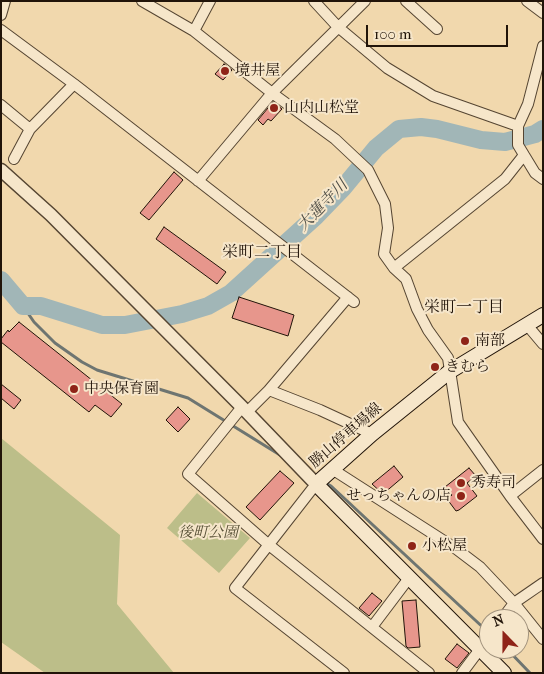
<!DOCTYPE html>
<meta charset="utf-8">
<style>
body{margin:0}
#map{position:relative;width:544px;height:674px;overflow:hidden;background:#f1d8ad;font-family:"IM FELL French Canon",serif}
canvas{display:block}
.frame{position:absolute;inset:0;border:2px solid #211409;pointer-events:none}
.north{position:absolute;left:479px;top:609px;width:50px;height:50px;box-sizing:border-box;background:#f6e6ca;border:1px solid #a1927d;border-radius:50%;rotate:338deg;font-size:14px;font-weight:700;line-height:20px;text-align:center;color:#211409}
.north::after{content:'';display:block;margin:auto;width:18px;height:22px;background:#8f2418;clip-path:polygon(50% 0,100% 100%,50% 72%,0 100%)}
.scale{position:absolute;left:366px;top:25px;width:142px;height:22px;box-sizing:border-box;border:2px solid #211409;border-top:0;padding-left:6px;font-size:15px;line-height:18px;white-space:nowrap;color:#211409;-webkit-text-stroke:4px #f6e6ca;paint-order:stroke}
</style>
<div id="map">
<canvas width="544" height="674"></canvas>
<div class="frame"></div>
<div class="north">N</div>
<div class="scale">100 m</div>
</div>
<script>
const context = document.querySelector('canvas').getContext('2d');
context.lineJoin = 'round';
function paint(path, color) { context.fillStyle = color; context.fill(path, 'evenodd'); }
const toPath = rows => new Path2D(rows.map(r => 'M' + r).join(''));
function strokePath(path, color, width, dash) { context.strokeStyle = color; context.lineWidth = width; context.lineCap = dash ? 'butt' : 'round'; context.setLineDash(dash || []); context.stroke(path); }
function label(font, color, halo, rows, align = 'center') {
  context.font = font + ' "IM FELL French Canon","Noto Serif JP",serif'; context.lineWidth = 4; context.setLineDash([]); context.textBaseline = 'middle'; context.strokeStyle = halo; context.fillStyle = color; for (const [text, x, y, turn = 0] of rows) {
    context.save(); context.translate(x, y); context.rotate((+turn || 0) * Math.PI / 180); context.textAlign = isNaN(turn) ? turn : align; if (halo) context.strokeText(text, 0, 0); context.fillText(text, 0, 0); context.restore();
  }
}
paint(toPath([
 [1,438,120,535,117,604,174,673,45,673,1,642],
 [197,493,250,538,219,573,167,528]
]), '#bcbe89');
strokePath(toPath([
 [23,306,34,322,55,343,82,362,97,370,188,398,280,455],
 [324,482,331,486,489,633],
 [507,649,530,673]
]), '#6e7571', 3);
strokePath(toPath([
 [1,280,23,306,41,306,102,325,125,325,182,314,208,306,231,293,316,216,343,188,376,148,399,129,421,127,437,129,481,140,505,142,535,134,543,129]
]), '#a1b6b7', 18);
const building = toPath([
 [224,64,232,70,223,80,215,74,224,64],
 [273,102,282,109,271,121,268,119,263,125,258,120,273,102],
 [174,172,183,180,149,220,140,213,174,172],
 [164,227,226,272,217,284,156,239,164,227],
 [239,297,294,315,288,336,232,318,239,297],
 [19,322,122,404,111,417,95,405,89,412,1,342,1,339,8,330,9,332,19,322],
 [1,384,21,400,14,409,1,398,1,384],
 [178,407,190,419,178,432,166,420,178,407],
 [394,466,403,477,383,494,372,484,394,466],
 [469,468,476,476,467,483,477,496,459,510,456,511,447,499,452,495,445,487,469,468],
 [280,471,294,483,260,520,246,507,280,471],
 [372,593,382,601,369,616,359,608,372,593],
 [416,600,420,647,408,648,406,646,402,601,416,600],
 [457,644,469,653,457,668,445,659,457,644]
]);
paint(building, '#e7968c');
strokePath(building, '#211409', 1);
const minor = toPath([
 [142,1,194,31,272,93,335,139,368,170,385,204,388,228,384,254,394,268,406,279,417,309,428,330,448,358,458,422,510,496,543,539],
 [314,1,338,27,387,68,433,96,518,126],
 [406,1,437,29],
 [527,1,543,13],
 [1,15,5,1],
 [1,30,74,84,354,302],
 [194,31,210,1],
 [543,46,528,104,518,126,518,145,535,173,543,179],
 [1,105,30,129],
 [14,159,30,129,74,84],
 [198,181,272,93,365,1],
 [394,268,505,179,524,155],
 [348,297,269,390,320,410,372,434],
 [527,325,543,344],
 [242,407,188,474,269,545,429,673],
 [247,412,269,390],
 [332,469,455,548,480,567,514,603,543,639],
 [316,484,235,588,344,673],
 [510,496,543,470],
 [502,619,514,603,543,583],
 [372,627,409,578],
 [462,673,489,637]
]);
const tertiary = toPath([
 [1,170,51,215,242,407,316,484]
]);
const secondary = toPath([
 [504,673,316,484,372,434,449,372,543,315]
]);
strokePath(minor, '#554532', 12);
strokePath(tertiary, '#554532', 15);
strokePath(secondary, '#211409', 16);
strokePath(minor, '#f6e6ca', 10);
strokePath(tertiary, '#f6e6ca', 12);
strokePath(secondary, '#f6e6ca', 14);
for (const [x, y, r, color] of [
 [225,71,5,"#8f2418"],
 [274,108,5,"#8f2418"],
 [465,341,5,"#8f2418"],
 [435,367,5,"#8f2418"],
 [74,389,5,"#8f2418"],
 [461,483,5,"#8f2418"],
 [461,496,5,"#8f2418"],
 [412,546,5,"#8f2418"]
]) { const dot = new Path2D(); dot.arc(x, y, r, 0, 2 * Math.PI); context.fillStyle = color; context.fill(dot); strokePath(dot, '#f6e6ca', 2); }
label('15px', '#211409', '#f6e6ca', [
 ["境井屋",235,71],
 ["山内山松堂",284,108],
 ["南部",475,341],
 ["きむら",445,367],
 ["中央保育園",84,389],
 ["秀寿司",471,483],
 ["せっちゃんの店",451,496,"right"],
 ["小松屋",422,546]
], 'left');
label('15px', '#211409', '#f6e6ca', [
 ["勝山停車場線",346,436,-41]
]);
label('italic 15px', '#575036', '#f6e6ca', [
 ["後町公園",208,533]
]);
label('italic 16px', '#4e4d46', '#f6e6ca', [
 ["大蓮寺川",323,206,-46]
]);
label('16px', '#211409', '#f6e6ca', [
 ["栄町二丁目",262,253],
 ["栄町一丁目",464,308]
]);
</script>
